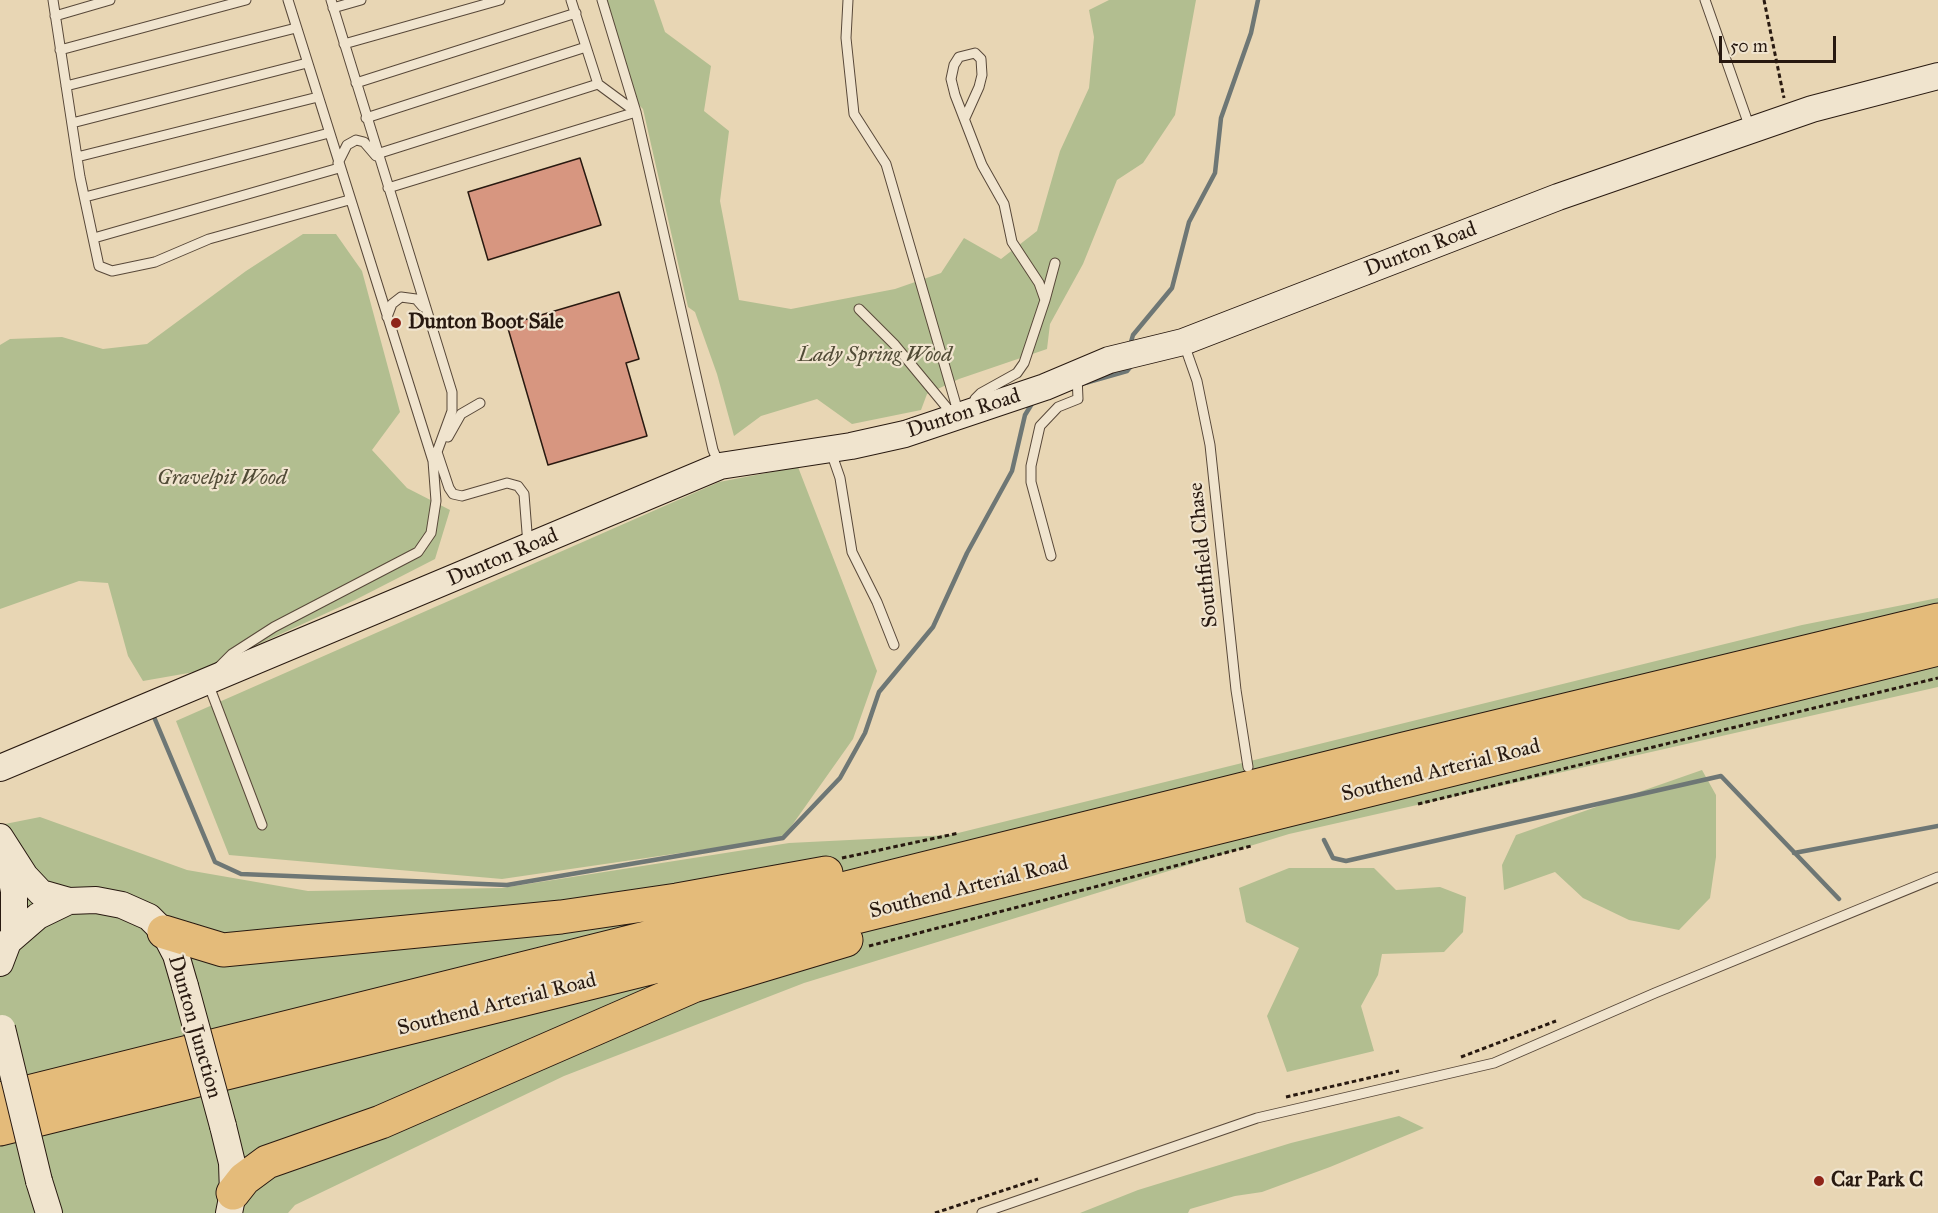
<!DOCTYPE html>
<style>
body{margin:0}
#map{position:relative;width:1938px;height:1213px;overflow:hidden;background:#e8d6b4;font-family:"IM FELL Great Primer",serif}
canvas{display:block}
.scale{position:absolute;left:1719px;top:36px;width:117px;height:27px;box-sizing:border-box;border:3px solid #281910;border-top:0;padding-left:8px;font-size:18px;line-height:21px;white-space:nowrap;color:#281910;-webkit-text-stroke:4px #f0e4ce;paint-order:stroke}
</style>
<div id="map">
<canvas width="1938" height="1213"></canvas>
<div class="scale">50 m</div>
</div>
<script>
const context = document.querySelector('canvas').getContext('2d');
context.lineJoin = 'round';
function paint(path, color) { context.fillStyle = color; context.fill(path, 'evenodd'); }
const toPath = rows => new Path2D(rows.map(r => 'M' + r).join(''));
function strokePath(path, color, width, dash) { context.strokeStyle = color; context.lineWidth = width; context.lineCap = dash ? 'butt' : 'round'; context.setLineDash(dash || []); context.stroke(path); }
function label(font, color, halo, rows, align = 'center') {
  context.font = font + ' "IM FELL Great Primer",serif'; context.lineWidth = 4.5; context.setLineDash([]); context.textBaseline = 'middle'; context.strokeStyle = halo; context.fillStyle = color; for (const [text, x, y, turn = 0] of rows) {
    context.save(); context.translate(x, y); context.rotate((+turn || 0) * Math.PI / 180); context.textAlign = isNaN(turn) ? turn : align; if (halo) context.strokeText(text, 0, 0); context.fillText(text, 0, 0); context.restore();
  }
}
paint(toPath([
 [603,0,654,0,665,32,711,66,704,111,729,131,720,201,739,300,791,309,895,289,941,273,964,238,1001,259,1037,231,1060,151,1089,88,1094,37,1089,10,1109,0,1196,0,1175,115,1143,163,1117,180,1083,264,1050,324,1047,349,959,379,927,394,921,410,852,424,817,399,761,416,734,436,717,374,695,312,688,307,643,109,632,98],
 [303,234,336,234,362,271,400,412,372,450,407,488,450,510,435,559,355,600,200,671,143,681,128,656,108,583,79,581,0,609,0,345,10,339,62,337,103,349,147,344,246,271],
 [798,467,877,671,853,739,783,838,502,879,229,855,176,721,719,482],
 [1938,598,1938,687,1289,834,804,983,564,1076,295,1205,288,1213,0,1213,0,825,40,817,187,870,308,891,502,888,789,843,950,835,1802,625],
 [1702,770,1716,795,1716,857,1710,898,1679,930,1629,920,1583,898,1555,872,1504,890,1502,865,1516,835],
 [1289,868,1374,868,1396,890,1440,887,1466,897,1463,932,1444,952,1382,954,1378,975,1361,1006,1374,1051,1287,1072,1267,1016,1299,948,1246,922,1239,888],
 [1399,1116,1424,1128,1330,1167,1262,1192,1235,1196,1190,1209,1188,1213,1080,1213,1138,1190,1291,1143]
]), '#b2be90');
strokePath(toPath([
 [1131,342,1133,335,1172,288,1189,222,1215,173,1221,118,1251,33,1258,0],
 [1085,383,1127,371,1132,365],
 [154,717,215,862,241,874,507,885,783,838,840,778,865,733,879,692,933,627,967,553,1012,471,1025,415,1033,402],
 [1324,840,1333,858,1346,861,1721,776,1839,899],
 [1794,853,1938,826]
]), '#6e7775', 4.5);
const building = toPath([
 [580,158,601,225,488,260,468,192,580,158],
 [619,292,639,359,626,363,647,436,548,465,507,325,619,292]
]);
paint(building, '#d79680');
strokePath(building, '#281910', 1.5);
const lane = toPath([
 [53,0,80,177,99,266,112,271,155,262,209,239,349,200],
 [331,0,452,392,452,411,437,452,449,488,453,494,462,496,507,483,518,486,524,494,528,545],
 [571,0,598,84,636,112],
 [602,0,636,112,713,450,720,466],
 [848,0,846,38,854,114,886,164,959,415],
 [1705,0,1750,128],
 [333,8,361,0],
 [55,16,110,0],
 [344,44,500,0],
 [60,50,246,0],
 [356,83,576,13],
 [66,86,296,28],
 [366,118,586,47],
 [965,118,979,87,982,75,981,59,975,53,959,57,954,65,951,79,955,95,982,165,1004,204,1012,242,1039,283,1045,300,1024,363,1017,373,981,393,975,399,976,405],
 [72,123,307,63],
 [377,154,598,84],
 [77,157,318,97],
 [338,163,347,145,356,140,364,142,376,156],
 [388,188,636,112],
 [85,197,329,133],
 [94,238,339,168],
 [1045,300,1055,263],
 [859,309,895,345,953,415],
 [387,317,392,304,401,297,416,299,423,307],
 [1184,344,1197,381,1210,445,1236,690,1248,767],
 [448,437,461,414,480,403],
 [831,452,840,478,852,552,877,602,894,645],
 [1051,556,1031,482,1031,466,1040,426,1058,407,1078,399,1077,376],
 [219,667,232,654,274,627,418,552,431,533,436,501,433,461,288,0],
 [208,683,262,825],
 [982,1213,1257,1118,1494,1063,1655,993,1938,877]
]);
const secondary = toPath([
 [0,768,720,466,851,446,905,434,1045,387,1109,360,1183,342,1558,197,1812,109,1938,76],
 [0,837,25,876,41,893,69,901],
 [7,858,14,891,14,935],
 [0,963,8,942,38,916,69,901,96,900,122,905,149,917,164,932,176,955,185,986],
 [223,1126,232,1163,233,1193,229,1213],
 [39,1181,49,1213]
]);
const highway = toPath([
 [164,932,223,950,561,917,677,900,826,873],
 [0,1099,1404,749,1938,620],
 [0,1129,1938,649],
 [233,1193,244,1179,267,1162,381,1122,693,986,846,940]
]);
strokePath(lane, '#584839', 11);
strokePath(secondary, '#281910', 28);
strokePath(highway, '#281910', 35);
strokePath(toPath([
 [1764,0,1784,98],
 [1418,804,1938,678],
 [842,858,959,833],
 [869,946,1251,846],
 [1461,1057,1556,1021],
 [1286,1097,1399,1071],
 [935,1213,1038,1179]
]), '#281910', 3, [4.5, 3]);
strokePath(lane, '#f0e4ce', 9);
strokePath(secondary, '#f0e4ce', 26);
strokePath(highway, '#e4bb7a', 33);
const secondaryBridge = toPath([
 [185,986,223,1126],
 [2,1028,39,1181]
]);
strokePath(secondaryBridge, '#281910', 28, []);
strokePath(secondaryBridge, '#f0e4ce', 26);
for (const [x, y, r, color] of [
 [396,323,6,"#8f2418"],
 [1819,1181,6,"#8f2418"]
]) { const dot = new Path2D(); dot.arc(x, y, r, 0, 2 * Math.PI); context.fillStyle = color; context.fill(dot); strokePath(dot, '#f0e4ce', 2); }
label('21px', '#281910', '#f0e4ce', [
 ["Dunton Road",1421,250,-21],
 ["Dunton Road",964,414,-18],
 ["Southfield Chase",1204,555,-96],
 ["Dunton Road",503,558,-23],
 ["Southend Arterial Road",1441,771,-14],
 ["Southend Arterial Road",969,888,-14],
 ["Southend Arterial Road",497,1005,-14],
 ["Dunton Junction",194,1027,74]
]);
label('bold 21px', '#281910', '#f0e4ce', [
 ["Dunton Boot Sale",408,323],
 ["Car Park C",1831,1181]
], 'left');
label('italic 21px', '#514b36', '#f0e4ce', [
 ["Lady Spring Wood",875,356],
 ["Gravelpit Wood",222,479]
]);
</script>
